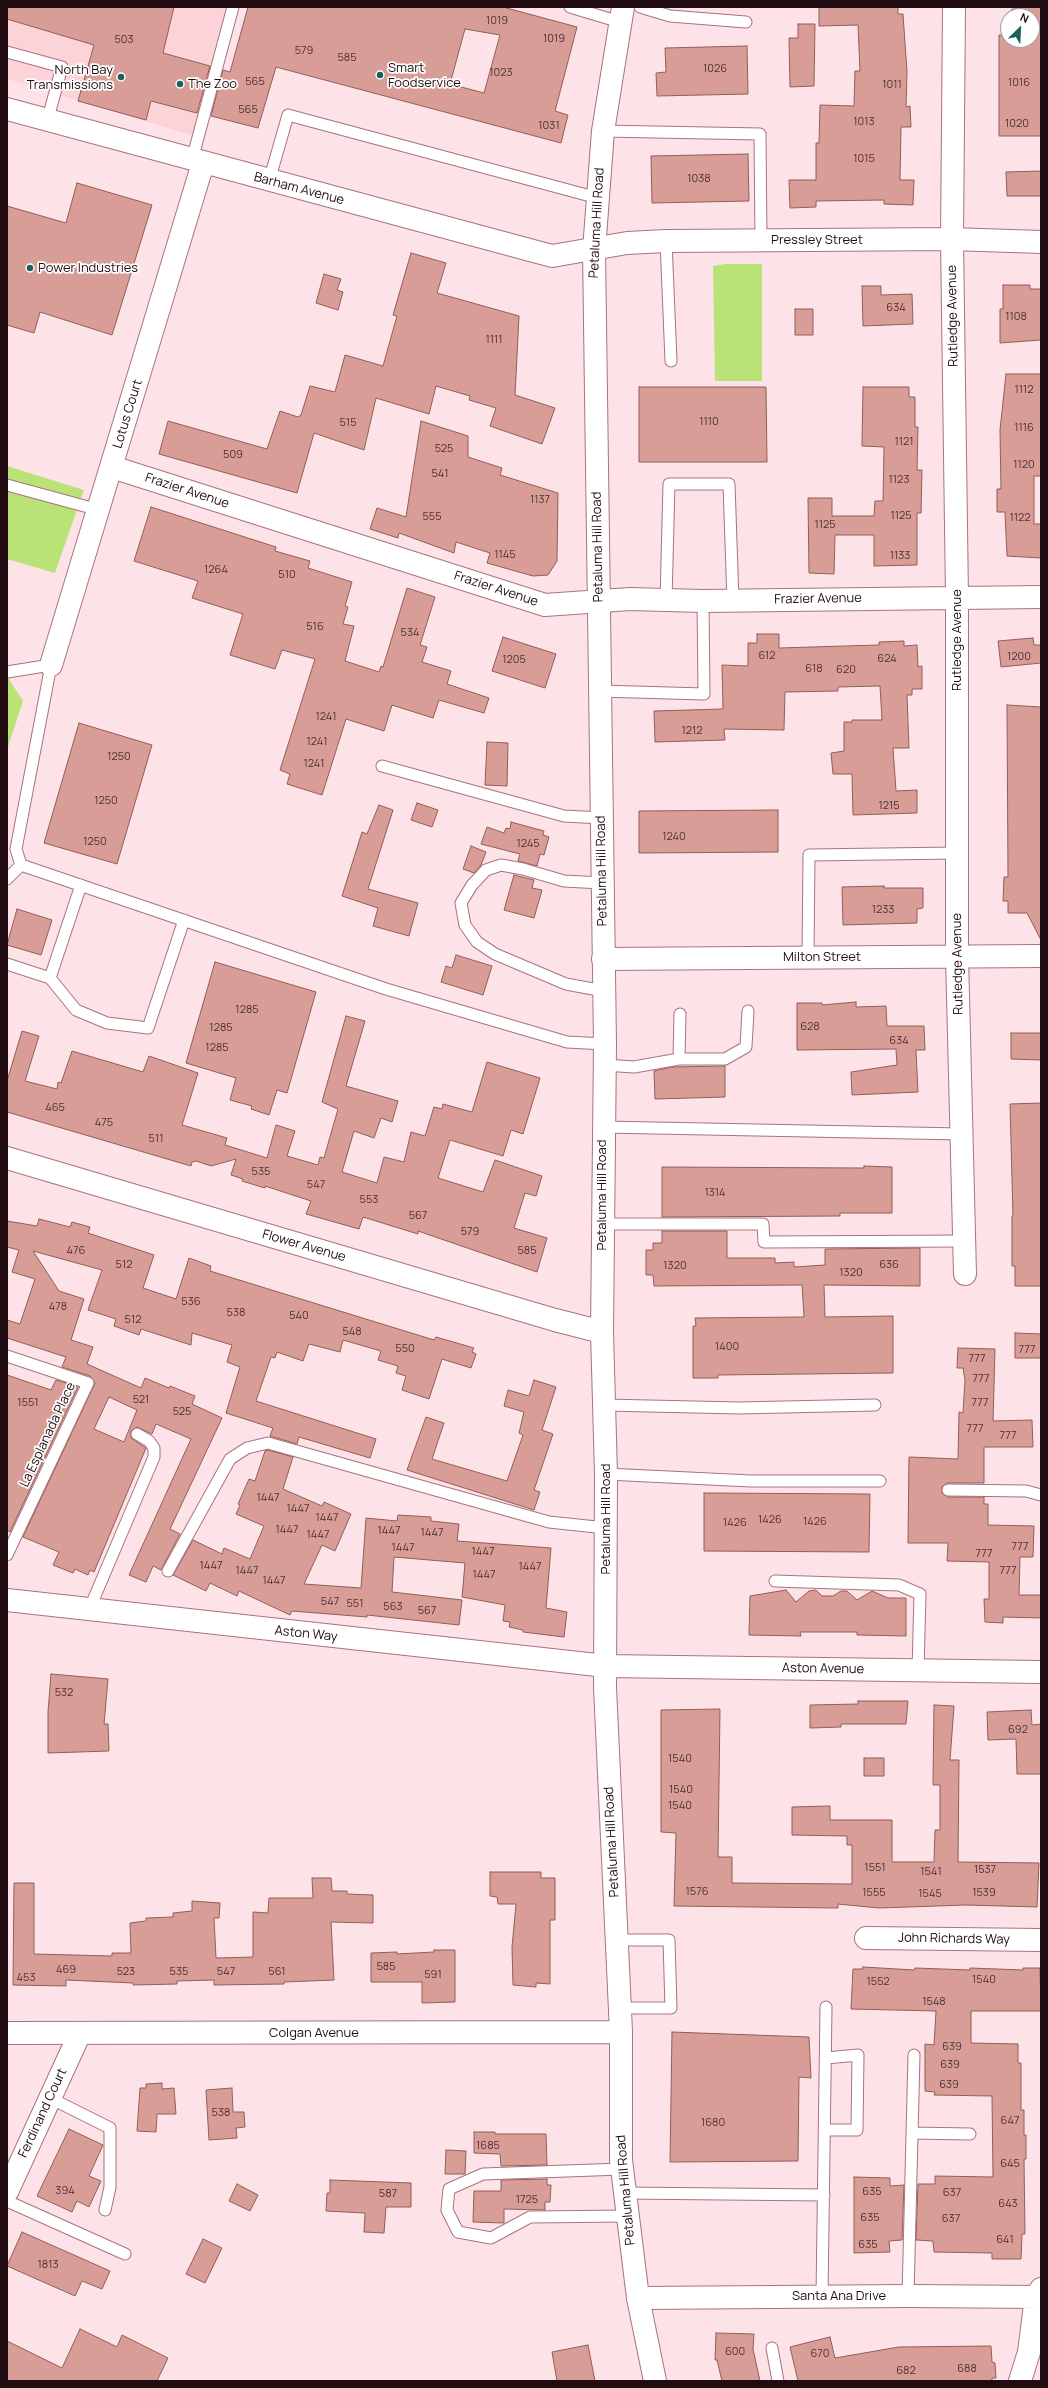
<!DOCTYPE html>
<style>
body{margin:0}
#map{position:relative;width:1048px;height:2388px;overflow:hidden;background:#fde3e7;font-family:Manrope,sans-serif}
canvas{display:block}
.frame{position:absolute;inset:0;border:8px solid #200c11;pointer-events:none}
.north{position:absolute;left:1000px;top:8px;width:40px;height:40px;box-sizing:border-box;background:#fff;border:1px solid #a69ea0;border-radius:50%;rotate:24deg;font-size:11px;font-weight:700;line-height:16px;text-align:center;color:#200c11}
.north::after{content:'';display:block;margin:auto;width:14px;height:18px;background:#18645d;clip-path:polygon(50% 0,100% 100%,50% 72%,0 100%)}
</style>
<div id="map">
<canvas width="1048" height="2388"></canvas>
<div class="frame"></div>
<div class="north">N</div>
</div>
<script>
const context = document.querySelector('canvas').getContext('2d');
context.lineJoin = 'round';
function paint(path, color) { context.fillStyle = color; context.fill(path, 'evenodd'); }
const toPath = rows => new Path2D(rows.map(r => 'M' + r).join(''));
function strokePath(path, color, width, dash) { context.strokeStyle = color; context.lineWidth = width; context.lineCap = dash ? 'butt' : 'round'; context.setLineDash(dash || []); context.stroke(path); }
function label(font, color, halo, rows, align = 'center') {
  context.font = font + ' Manrope,sans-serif'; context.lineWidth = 3.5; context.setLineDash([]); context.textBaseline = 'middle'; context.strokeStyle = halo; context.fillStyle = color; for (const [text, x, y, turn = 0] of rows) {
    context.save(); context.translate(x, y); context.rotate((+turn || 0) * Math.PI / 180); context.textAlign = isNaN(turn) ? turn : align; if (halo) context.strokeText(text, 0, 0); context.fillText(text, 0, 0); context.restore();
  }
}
paint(toPath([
 [7,7,237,7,204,139,7,79]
]), '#fdd3da');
paint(toPath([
 [725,264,762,264,762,381,715,381,713,266],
 [7,466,84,490,55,573,7,559],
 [7,676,23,701,7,750]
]), '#bae377');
const building = toPath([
 [7,7,174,7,163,53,210,66,197,113,151,101,146,120,78,101,94,45,7,19,7,7],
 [248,7,503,7,577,27,555,111,568,115,561,143,276,67,258,128,211,116,223,70,230,72,248,7],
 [465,29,500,35,484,93,450,84,465,29],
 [819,7,898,7,898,14,903,14,907,72,906,107,910,106,911,127,901,127,900,180,914,180,913,205,884,204,884,200,816,201,816,207,790,208,789,180,816,180,816,143,819,143,820,105,854,106,855,71,860,71,858,25,819,26,819,7],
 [1016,7,1041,7,1041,136,999,136,999,35,1008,35,1008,40,1032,40,1032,16,1011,16,1012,9,1016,9,1016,7],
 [798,24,815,24,814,86,790,87,789,38,798,38,798,24],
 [747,46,748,94,657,96,656,73,666,72,665,48,747,46],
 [748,154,749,201,652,203,651,156,748,154],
 [1041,171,1041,196,1007,196,1006,172,1041,171],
 [77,183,152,205,112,335,40,312,34,333,7,325,7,206,66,223,77,183],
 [411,253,446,263,437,293,519,316,515,395,555,408,542,444,490,426,496,408,469,400,470,396,436,386,429,414,376,398,364,450,314,433,297,493,159,454,168,421,267,449,280,411,298,417,301,415,310,386,335,392,345,355,383,366,397,316,393,315,411,253],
 [324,274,341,279,337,290,343,292,338,310,316,303,324,274],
 [1003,285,1030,285,1030,289,1041,289,1041,340,1000,343,1000,309,1003,309,1003,285],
 [862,286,881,286,881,295,912,294,913,324,863,326,862,286],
 [795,309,813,309,813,335,795,335,795,309],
 [1006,374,1041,374,1041,476,1034,476,1034,524,1041,524,1041,558,1007,556,1005,512,997,512,997,489,1001,489,1000,430,1006,374],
 [639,387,766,387,767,462,639,462,639,387],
 [863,387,909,387,909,397,915,397,915,427,918,427,917,470,922,470,921,513,917,513,917,565,874,566,874,535,835,535,834,574,809,573,808,498,832,498,832,516,874,516,875,501,883,501,884,447,862,446,863,387],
 [421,421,468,436,468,457,502,468,500,475,558,493,557,561,548,575,533,576,487,563,490,553,456,542,454,553,399,533,398,538,370,529,377,508,406,517,421,421],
 [151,507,276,547,275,551,310,561,308,568,352,582,345,606,348,607,343,624,354,626,345,661,379,672,381,666,383,667,407,588,435,597,420,645,427,647,422,662,451,671,447,684,489,698,484,713,439,700,433,718,392,705,384,731,346,719,322,795,287,784,290,774,280,770,315,659,282,650,275,669,230,655,243,614,192,598,198,581,134,561,151,507],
 [757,634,779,634,779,648,879,645,879,642,904,641,904,646,917,645,918,667,922,666,922,689,912,689,912,695,907,695,909,748,893,748,896,791,917,790,917,813,853,815,852,774,833,774,831,753,844,751,844,722,852,722,852,720,882,720,880,686,838,687,838,691,785,692,784,730,724,729,725,740,655,742,654,711,723,709,722,665,748,666,748,643,757,643,757,634],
 [503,637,556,654,545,688,492,671,503,637],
 [1033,638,1034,645,1041,645,1041,663,1001,667,998,641,1033,638],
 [1007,705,1041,707,1041,940,1027,913,1008,913,1008,901,1003,901,1004,877,1008,877,1007,705],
 [79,723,152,745,117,864,44,843,79,723],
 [487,742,508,743,507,786,485,785,487,742],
 [417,803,438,810,432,827,411,820,417,803],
 [379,805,393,810,368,889,418,903,409,936,373,926,378,908,342,896,362,832,367,834,379,805],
 [778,810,778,852,639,853,639,811,778,810],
 [511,822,544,831,543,835,549,837,544,855,540,854,537,866,518,861,520,854,481,844,487,827,504,833,506,828,510,829,511,822],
 [471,846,486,852,481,865,474,873,463,869,471,846],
 [514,875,534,880,532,888,542,890,534,918,504,910,514,875],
 [884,886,884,888,923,888,923,908,917,909,917,923,843,925,842,887,884,886],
 [17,909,52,920,41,955,7,945,17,909],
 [456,955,492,966,483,995,441,982,446,966,452,968,456,955],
 [215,962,316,992,287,1093,277,1090,269,1115,251,1109,252,1106,230,1100,236,1078,186,1063,215,962],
 [856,1002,856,1007,886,1006,887,1026,924,1026,925,1050,916,1050,918,1092,852,1095,851,1072,897,1065,896,1049,797,1050,797,1003,822,1003,822,1005,856,1002],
 [346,1016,365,1021,346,1086,398,1101,392,1122,381,1118,374,1138,354,1131,342,1172,377,1183,384,1157,404,1162,411,1132,425,1136,434,1107,442,1109,443,1104,472,1112,487,1062,540,1078,523,1134,511,1130,503,1156,450,1140,438,1178,483,1192,495,1160,542,1176,536,1196,525,1193,514,1228,547,1238,537,1272,418,1231,418,1234,363,1217,359,1229,306,1214,311,1201,265,1186,265,1188,242,1181,243,1179,231,1175,236,1159,211,1166,196,1161,192,1162,191,1166,7,1112,7,1081,22,1031,39,1036,25,1081,57,1089,58,1082,61,1083,72,1051,143,1072,149,1056,198,1073,182,1125,227,1138,225,1145,267,1158,276,1125,295,1131,287,1156,318,1165,320,1157,324,1158,338,1109,322,1102,346,1016],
 [1011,1033,1041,1033,1041,1060,1011,1059,1011,1033],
 [725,1066,725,1097,655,1099,654,1071,672,1067,725,1066],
 [1041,1103,1041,1286,1015,1286,1015,1266,1012,1266,1012,1216,1013,1216,1010,1104,1041,1103],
 [864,1166,892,1167,892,1213,840,1213,840,1216,662,1217,662,1167,864,1168,864,1166],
 [39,1219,70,1227,72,1222,90,1227,88,1233,154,1255,143,1288,176,1299,189,1258,211,1266,210,1271,434,1340,436,1337,474,1348,472,1352,476,1354,471,1368,442,1359,429,1399,402,1390,406,1376,396,1373,398,1366,378,1360,381,1351,343,1340,340,1352,309,1344,303,1361,277,1352,275,1358,271,1357,256,1401,376,1439,370,1458,299,1437,297,1444,270,1436,273,1428,226,1413,240,1367,227,1362,232,1345,192,1333,191,1345,141,1329,139,1335,114,1326,116,1319,88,1310,102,1270,33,1251,59,1291,84,1299,71,1340,93,1347,87,1364,141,1388,145,1378,169,1388,170,1386,195,1396,192,1404,222,1418,170,1529,180,1534,161,1570,153,1566,146,1582,129,1575,191,1439,156,1424,152,1434,137,1427,131,1431,131,1438,146,1448,94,1572,90,1570,88,1575,75,1569,73,1573,53,1565,59,1552,23,1537,95,1383,90,1376,62,1367,66,1357,7,1338,7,1320,20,1324,35,1279,12,1272,19,1250,7,1247,7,1221,37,1226,39,1219],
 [109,1397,137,1410,124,1442,94,1429,109,1397],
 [662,1231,727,1231,727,1258,775,1258,775,1263,794,1262,794,1267,825,1265,825,1249,920,1248,920,1286,824,1285,825,1317,893,1316,893,1373,718,1375,718,1378,693,1378,693,1326,696,1326,695,1318,804,1317,802,1285,654,1286,653,1275,646,1275,646,1250,653,1250,653,1243,662,1243,662,1231],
 [1015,1333,1041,1334,1041,1358,1015,1358,1015,1333],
 [958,1348,995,1349,993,1421,1032,1420,1033,1447,984,1447,984,1483,948,1483,942,1487,942,1493,948,1497,984,1497,984,1504,988,1504,988,1525,1034,1526,1033,1557,1020,1557,1019,1595,1041,1595,1041,1618,1003,1617,1003,1623,985,1622,984,1599,989,1599,989,1562,947,1561,948,1543,908,1543,909,1457,958,1459,959,1412,963,1413,965,1380,963,1368,957,1368,958,1348],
 [7,1375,51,1390,56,1380,78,1387,10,1532,7,1530,7,1375],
 [534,1380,556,1387,542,1430,553,1434,534,1490,540,1492,534,1510,407,1470,426,1417,444,1423,432,1459,507,1481,523,1435,519,1433,524,1412,504,1406,508,1390,529,1396,534,1380],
 [268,1450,293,1457,283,1489,322,1506,324,1502,351,1514,335,1551,322,1545,304,1584,361,1588,366,1518,397,1521,398,1515,431,1517,431,1521,459,1524,457,1541,551,1548,546,1608,567,1612,564,1637,523,1632,523,1630,509,1627,510,1622,503,1621,505,1605,462,1597,465,1563,394,1557,392,1592,462,1600,459,1625,367,1615,367,1617,292,1611,290,1615,239,1591,237,1596,210,1583,206,1591,173,1575,193,1540,222,1554,224,1548,250,1559,264,1526,236,1514,240,1505,238,1504,249,1479,255,1481,265,1451,268,1450],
 [704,1493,870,1494,869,1552,704,1551,704,1493],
 [786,1590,796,1602,809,1591,816,1590,822,1596,833,1596,841,1591,847,1591,857,1600,872,1591,888,1598,906,1598,906,1636,857,1635,857,1632,800,1632,801,1636,749,1635,750,1596,786,1590],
 [51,1674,108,1679,104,1724,108,1724,109,1751,48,1753,48,1712,51,1674],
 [858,1701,908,1701,906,1724,841,1724,841,1727,810,1728,810,1705,858,1704,858,1701],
 [934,1705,954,1706,950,1760,959,1760,958,1862,1039,1863,1037,1907,966,1905,879,1908,838,1904,838,1908,674,1906,676,1833,661,1832,661,1710,720,1709,718,1857,732,1857,732,1883,852,1884,852,1845,847,1845,847,1836,792,1835,792,1807,830,1806,830,1820,892,1820,892,1862,934,1862,935,1830,940,1830,940,1785,933,1785,934,1705],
 [1031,1710,1032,1725,1041,1724,1041,1774,1017,1774,1016,1739,988,1740,987,1712,1031,1710],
 [864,1758,884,1758,884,1776,864,1776,864,1758],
 [490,1872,541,1872,541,1878,555,1878,555,1920,550,1920,550,1984,536,1983,536,1987,513,1985,512,1947,516,1904,498,1904,497,1897,490,1896,490,1872],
 [312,1878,331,1878,332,1891,347,1891,347,1894,373,1895,373,1923,331,1922,334,1980,284,1982,284,1984,214,1985,214,1980,177,1981,177,1984,133,1985,133,1983,66,1980,66,1986,13,1985,14,1883,34,1883,34,1954,112,1956,112,1953,131,1953,130,1923,146,1921,146,1918,173,1917,173,1913,192,1911,192,1901,220,1903,219,1918,214,1918,216,1958,253,1957,253,1912,268,1913,269,1898,313,1898,312,1878],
 [434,1950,455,1950,455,2002,422,2003,422,1982,371,1982,371,1953,397,1952,397,1954,434,1952,434,1950],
 [863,1967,914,1970,915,1968,970,1970,970,1968,1023,1970,1023,1968,1040,1968,1041,2011,971,2011,971,2043,1018,2044,1018,2063,1021,2063,1021,2110,1024,2110,1024,2135,1026,2135,1026,2159,1024,2159,1025,2234,1022,2234,1021,2259,992,2259,992,2253,934,2252,933,2241,916,2240,918,2184,935,2184,935,2176,993,2177,992,2096,934,2095,935,2092,925,2091,925,2044,934,2045,936,2011,851,2009,853,1969,863,1969,863,1967],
 [672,2032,809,2037,811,2078,799,2077,798,2161,670,2162,672,2032],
 [162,2083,162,2089,174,2088,176,2114,157,2114,156,2132,137,2131,140,2088,146,2088,146,2084,162,2083],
 [232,2088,233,2112,244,2112,245,2127,236,2128,237,2138,209,2140,206,2090,232,2088],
 [69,2129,103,2145,89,2176,101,2181,89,2207,77,2201,72,2212,37,2196,69,2129],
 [474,2132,495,2132,495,2134,546,2134,547,2165,501,2166,500,2154,474,2153,474,2132],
 [446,2150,466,2151,465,2174,445,2174,446,2150],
 [854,2177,890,2178,890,2186,904,2185,902,2240,889,2241,890,2252,854,2253,854,2177],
 [547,2179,547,2185,551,2185,550,2202,545,2202,545,2210,504,2209,504,2223,473,2222,474,2191,501,2191,501,2180,547,2179],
 [330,2180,411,2183,411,2207,386,2207,384,2233,364,2232,365,2213,326,2211,327,2193,330,2193,330,2180],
 [237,2184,258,2195,250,2211,229,2201,237,2184],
 [22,2232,110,2271,102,2289,82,2281,75,2296,7,2266,22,2232],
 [203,2239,222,2248,205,2283,186,2274,203,2239],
 [80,2329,117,2347,122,2335,168,2358,157,2381,7,2381,7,2341,62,2368,80,2329],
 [716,2333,754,2334,753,2349,760,2381,722,2381,717,2360,715,2360,716,2333],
 [830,2337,835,2358,899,2347,991,2346,992,2362,995,2363,996,2378,992,2378,992,2381,798,2381,790,2347,830,2337],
 [588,2345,595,2381,557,2381,552,2352,588,2345]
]);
paint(building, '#d89d96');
strokePath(building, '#925d57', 1);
const lane = toPath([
 [570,7,620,22],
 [640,7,670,16,746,22],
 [7,52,62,67,48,118],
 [603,131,760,134,761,241],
 [192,160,233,7],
 [269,181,288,115,598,198],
 [666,241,671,361],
 [7,485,99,510],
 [666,600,669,484,729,484,733,601],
 [7,672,51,665,16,849,21,865,386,989,567,1042,605,1044],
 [600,691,704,694,703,601],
 [382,766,564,816,602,818],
 [7,879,21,865],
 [602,883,564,881,523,869,501,865,486,870,472,885,461,903,465,925,477,942,495,954,566,984,604,991],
 [808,957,809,855,957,853],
 [7,964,50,978,76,1010,107,1023,148,1028,184,920],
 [50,978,81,885],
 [679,1059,680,1014],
 [604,1065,634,1067,679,1059,725,1059,746,1047,748,1011],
 [603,1127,961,1134],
 [602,1224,763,1224,764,1242,964,1241],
 [7,1356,88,1383,7,1555],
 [604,1405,739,1408,875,1405],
 [606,1474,751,1481,880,1481],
 [948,1490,1026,1491,1041,1495],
 [168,1571,230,1459,247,1448,268,1443,549,1522,606,1528],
 [775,1581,899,1585,920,1594,918,1670],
 [89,1610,154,1457,154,1448,149,1441,137,1434],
 [617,1940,669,1940,671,2008,620,2008],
 [50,2098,110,2128,110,2187,105,2210],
 [825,2130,857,2130,858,2055,826,2058],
 [912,2133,970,2134],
 [622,2169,483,2174,449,2189,447,2210,458,2232,491,2238,530,2217,626,2216],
 [624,2193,824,2195],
 [7,2201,125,2254],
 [822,2296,826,2007],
 [908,2296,914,2055],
 [772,2348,778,2381]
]);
const street = toPath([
 [954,7,952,239,957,598,957,956,965,1274],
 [7,109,552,256,627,243,666,241,952,239,1041,242],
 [112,467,545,605,630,599,703,601,1041,597],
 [51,665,203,163],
 [603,959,1041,956],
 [7,1158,555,1320,602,1332],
 [7,1600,606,1666],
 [866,1938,1041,1940],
 [7,2192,80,2033],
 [638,2298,908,2296,1041,2297],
 [1020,2381,1029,2352,1036,2297,1041,2289]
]);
const secondary = toPath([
 [623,7,603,131,594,250,605,1044,602,1332,606,1474,605,1687,621,2032,621,2160,638,2298,655,2381],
 [606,1666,1041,1672],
 [7,2033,621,2032]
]);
strokePath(lane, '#aa727d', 13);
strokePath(street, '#aa727d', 24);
strokePath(secondary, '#aa727d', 24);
strokePath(lane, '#fff', 11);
strokePath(street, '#fff', 22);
strokePath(secondary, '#fff', 22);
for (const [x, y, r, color] of [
 [380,75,4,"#18645d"],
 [121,77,4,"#18645d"],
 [180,84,4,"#18645d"],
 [30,268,4,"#18645d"]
]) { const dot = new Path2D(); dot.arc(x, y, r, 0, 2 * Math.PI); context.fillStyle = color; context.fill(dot); strokePath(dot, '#fff', 1.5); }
label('11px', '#4e3032', null, [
 ["1019",497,21],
 ["1019",554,39],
 ["503",124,40],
 ["579",304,51],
 ["585",347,58],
 ["1026",715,69],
 ["1023",501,73],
 ["565",255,82],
 ["1016",1019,83],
 ["1011",892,85],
 ["565",248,110],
 ["1013",864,122],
 ["1020",1017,124],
 ["1031",549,126],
 ["1015",864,159],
 ["1038",699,179],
 ["634",896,308],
 ["1108",1016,317],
 ["1111",494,340],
 ["1112",1024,390],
 ["1110",709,422],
 ["515",348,423],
 ["1116",1024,428],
 ["1121",904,442],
 ["525",444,449],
 ["509",233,455],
 ["1120",1024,465],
 ["541",440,474],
 ["1123",899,480],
 ["1137",540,500],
 ["1125",901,516],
 ["555",432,517],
 ["1122",1020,518],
 ["1125",825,525],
 ["1145",505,555],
 ["1133",900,556],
 ["1264",216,570],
 ["510",287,575],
 ["516",315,627],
 ["534",410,633],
 ["612",767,656],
 ["1200",1019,657],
 ["624",887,659],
 ["1205",514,660],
 ["618",814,669],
 ["620",846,670],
 ["1241",326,717],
 ["1212",692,731],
 ["1241",317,742],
 ["1250",119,757],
 ["1241",314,764],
 ["1250",106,801],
 ["1215",889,806],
 ["1240",674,837],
 ["1250",95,842],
 ["1245",528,844],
 ["1233",883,910],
 ["1285",247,1010],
 ["628",810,1027],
 ["1285",221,1028],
 ["634",899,1041],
 ["1285",217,1048],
 ["465",55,1108],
 ["475",104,1123],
 ["511",156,1139],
 ["535",261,1172],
 ["547",316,1185],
 ["1314",715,1193],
 ["553",369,1200],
 ["567",418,1216],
 ["579",470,1232],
 ["476",76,1251],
 ["585",527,1251],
 ["512",124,1265],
 ["636",889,1265],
 ["1320",675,1266],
 ["1320",851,1273],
 ["536",191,1302],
 ["478",58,1307],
 ["538",236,1313],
 ["540",299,1316],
 ["512",133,1320],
 ["548",352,1332],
 ["1400",727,1347],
 ["550",405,1349],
 ["777",1027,1350],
 ["777",977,1359],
 ["777",981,1379],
 ["521",141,1400],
 ["1551",28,1403],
 ["777",980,1403],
 ["525",182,1412],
 ["777",975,1429],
 ["777",1008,1436],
 ["1447",268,1498],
 ["1447",298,1509],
 ["1447",327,1518],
 ["1426",770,1520],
 ["1426",815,1522],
 ["1426",735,1523],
 ["1447",287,1530],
 ["1447",389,1531],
 ["1447",432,1533],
 ["1447",318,1535],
 ["777",1020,1547],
 ["1447",403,1548],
 ["1447",483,1552],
 ["777",984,1554],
 ["1447",211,1566],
 ["1447",530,1567],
 ["1447",247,1571],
 ["777",1008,1571],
 ["1447",484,1575],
 ["1447",274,1581],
 ["547",330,1602],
 ["551",355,1604],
 ["563",393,1607],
 ["567",427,1611],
 ["532",64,1693],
 ["692",1018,1730],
 ["1540",680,1759],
 ["1540",681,1790],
 ["1540",680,1806],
 ["1551",875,1868],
 ["1537",985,1870],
 ["1541",931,1872],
 ["1576",697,1892],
 ["1555",874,1893],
 ["1539",984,1893],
 ["1545",930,1894],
 ["585",386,1967],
 ["469",66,1970],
 ["523",126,1972],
 ["535",179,1972],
 ["547",226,1972],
 ["561",277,1972],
 ["591",433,1975],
 ["453",26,1978],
 ["1540",984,1980],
 ["1552",878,1982],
 ["1548",934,2002],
 ["639",952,2047],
 ["639",950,2065],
 ["639",949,2085],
 ["538",221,2113],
 ["647",1010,2121],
 ["1680",713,2123],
 ["1685",488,2146],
 ["645",1010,2164],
 ["394",65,2191],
 ["635",872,2192],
 ["637",952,2193],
 ["587",388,2194],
 ["1725",527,2200],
 ["643",1008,2204],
 ["635",870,2218],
 ["637",951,2219],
 ["641",1005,2240],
 ["635",868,2245],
 ["1813",48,2265],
 ["600",735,2352],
 ["670",820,2354],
 ["688",967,2369],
 ["682",906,2371]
]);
label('13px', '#200c11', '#fff', [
 ["Smart",388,68],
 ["Foodservice",388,83],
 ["North Bay",113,70,"right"],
 ["Transmissions",113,85,"right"],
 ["The Zoo",188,84],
 ["Power Industries",38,268]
], 'left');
label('13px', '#200c11', '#fff', [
 ["Barham Avenue",299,189,15],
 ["Petaluma Hill Road",597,223,-87],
 ["Pressley Street",817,240],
 ["Rutledge Avenue",953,316,-91],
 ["Lotus Court",128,414,-73],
 ["Frazier Avenue",187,491,18],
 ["Petaluma Hill Road",598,547,-91],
 ["Frazier Avenue",496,589,18],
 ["Frazier Avenue",818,599,-1],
 ["Rutledge Avenue",957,640,-90],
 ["Petaluma Hill Road",602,871,-91],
 ["Milton Street",822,957],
 ["Rutledge Avenue",958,964,-91],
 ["Petaluma Hill Road",602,1195,-90],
 ["Flower Avenue",304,1246,16],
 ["La Esplanada Place",48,1435,-65],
 ["Petaluma Hill Road",606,1519,-90],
 ["Aston Way",306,1634,6],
 ["Aston Avenue",823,1669,1],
 ["Petaluma Hill Road",612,1842,-93],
 ["John Richards Way",954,1939,1],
 ["Colgan Avenue",314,2033],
 ["Ferdinand Court",43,2113,-65],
 ["Petaluma Hill Road",626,2190,-95],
 ["Santa Ana Drive",839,2296]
]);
</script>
